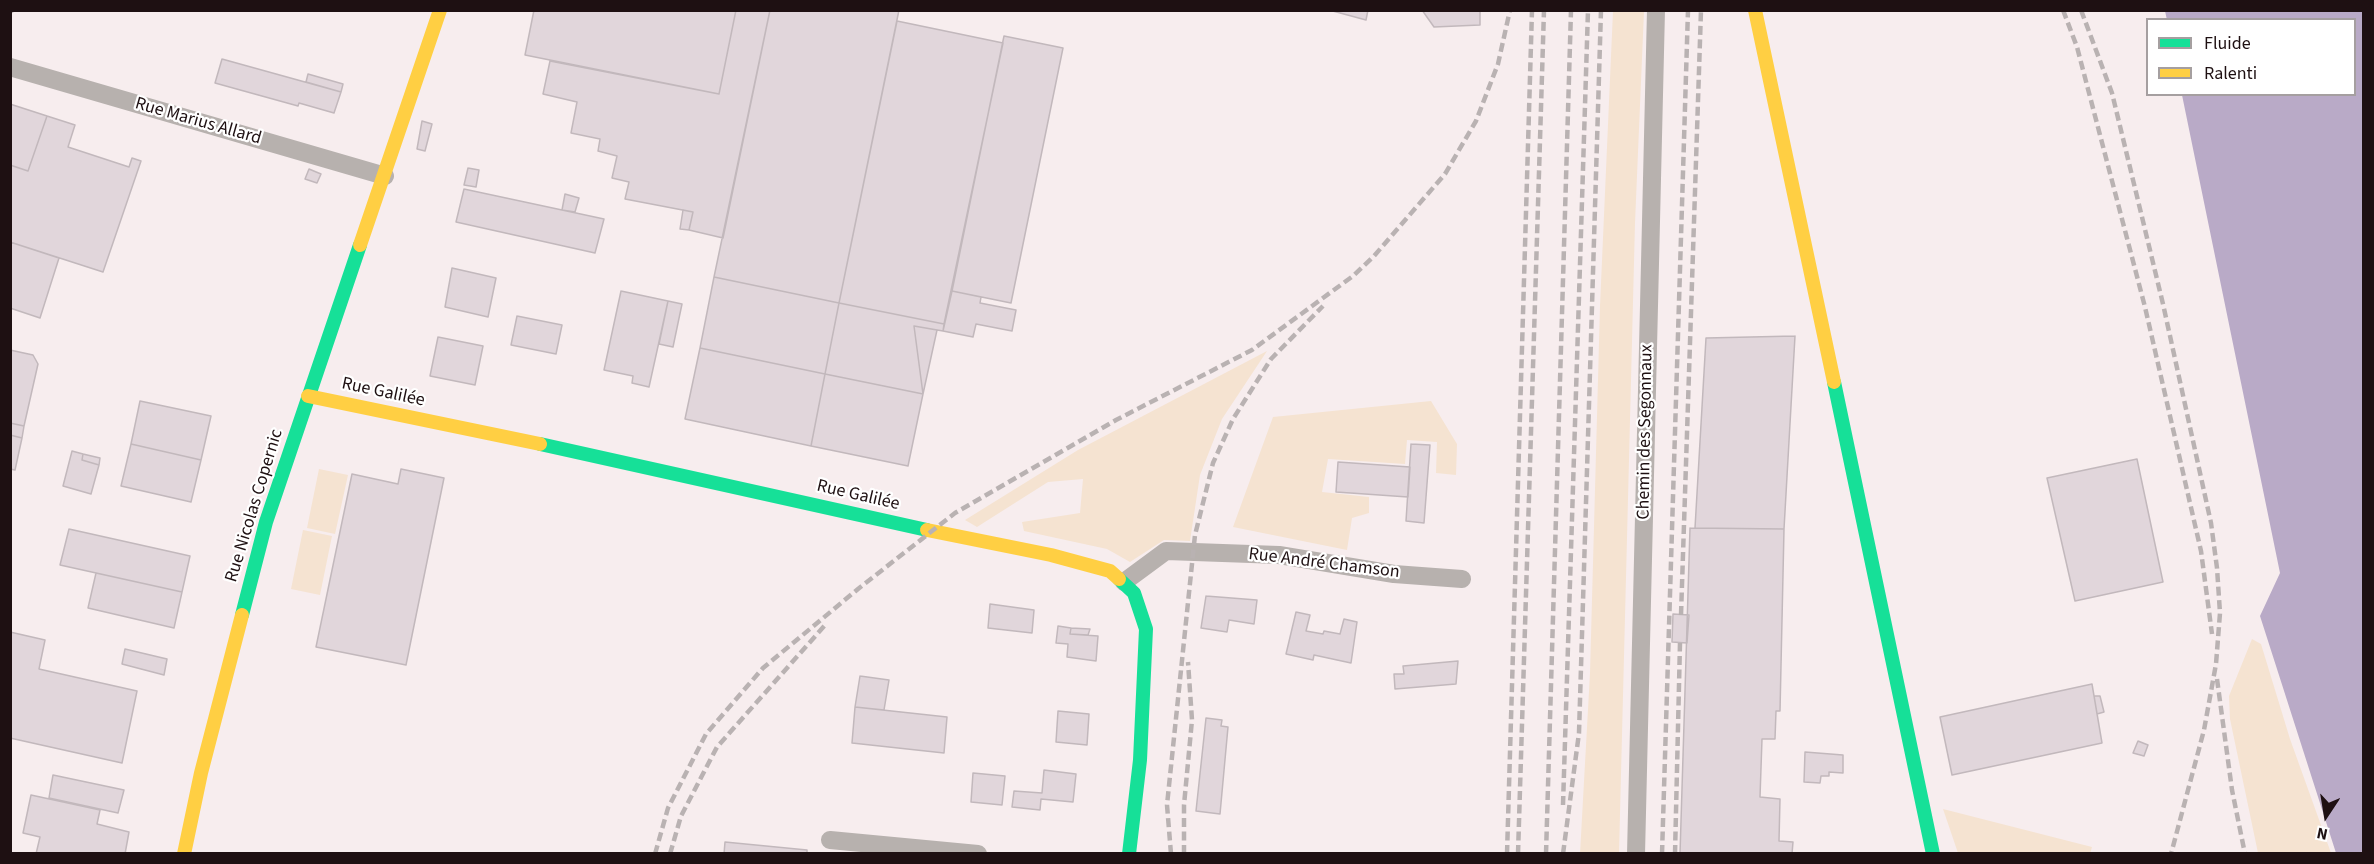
<!DOCTYPE html>
<meta charset="utf-8">
<style>
body{margin:0}
#map{position:relative;width:2374px;height:864px;overflow:hidden;background:#f7edee;font-family:"Source Sans 3",sans-serif}
canvas{display:block}
.frame{position:absolute;inset:0;border:12px solid #1e1012;pointer-events:none}
.legend{position:absolute;left:2146px;top:18px;width:210px;height:78px;box-sizing:border-box;background:#fff;border:2px solid #a59fa0;margin:0;padding:8px 10px;list-style:none;font-size:18px;color:#1e1012}
.legend li{display:flex;align-items:center;gap:12px;height:30px}
.legend b{width:30px;border:2px solid #a59fa0}
.north{position:absolute;left:2296px;top:786px;width:60px;height:60px;-webkit-text-stroke:4px #fff;paint-order:stroke;rotate:192deg;font-size:16px;font-weight:700;line-height:24px;text-align:center;color:#1e1012}
.north::after{content:'';display:block;margin:auto;width:21px;height:27px;background:#1e1012;clip-path:polygon(50% 0,100% 100%,50% 72%,0 100%)}
</style>
<div id="map">
<canvas width="2374" height="864"></canvas>
<div class="frame"></div>
<ul class="legend">
<li><b style="height:8px;background:#16e098"></b>Fluide</li>
<li><b style="height:8px;background:#ffcf43"></b>Ralenti</li>
</ul>
<div class="north">N</div>
</div>
<script>
const context = document.querySelector('canvas').getContext('2d');
context.lineJoin = 'round';
function paint(path, color) { context.fillStyle = color; context.fill(path, 'evenodd'); }
const toPath = rows => new Path2D(rows.map(r => 'M' + r).join(''));
function strokePath(path, color, width, dash) { context.strokeStyle = color; context.lineWidth = width; context.lineCap = dash ? 'butt' : 'round'; context.setLineDash(dash || []); context.stroke(path); }
function label(font, color, halo, rows, align = 'center') {
  context.font = font + ' "Source Sans 3",sans-serif'; context.lineWidth = 4.5; context.setLineDash([]); context.textBaseline = 'middle'; context.strokeStyle = halo; context.fillStyle = color; for (const [text, x, y, turn = 0] of rows) {
    context.save(); context.translate(x, y); context.rotate((+turn || 0) * Math.PI / 180); context.textAlign = isNaN(turn) ? turn : align; if (halo) context.strokeText(text, 0, 0); context.fillText(text, 0, 0); context.restore();
  }
}
paint(toPath([
 [1613,11,1644,11,1635,223,1619,853,1580,854,1590,673,1600,306],
 [1267,351,1222,419,1200,475,1190,541,1164,540,1130,562,1107,549,1024,531,1022,522,1080,513,1083,479,1048,482,977,527,965,520,1078,450],
 [1431,401,1457,444,1456,475,1436,473,1437,442,1407,440,1405,464,1328,459,1322,492,1369,497,1369,513,1352,518,1347,550,1233,527,1273,417],
 [319,469,348,475,335,534,307,528],
 [303,530,332,536,320,595,291,589],
 [2252,639,2261,644,2290,739,2331,853,2258,853,2230,719,2229,696],
 [1943,809,2092,847,2090,854,1958,853]
]), '#f5e3d1');
paint(toPath([
 [2165,11,2363,11,2363,853,2336,853,2260,616,2280,573,2182,95,2354,94,2354,20,2167,20]
]), '#b9aac7');
const building = toPath([
 [534,10,736,10,719,94,525,55,534,10],
 [736,10,770,10,723,238,689,230,693,212,625,199,629,182,612,178,617,156,598,151,600,139,571,133,577,102,543,94,550,61,719,94,736,10],
 [770,10,899,10,839,303,714,277,770,10],
 [1329,10,1368,10,1366,20,1329,10],
 [1422,10,1480,10,1480,25,1434,27,1422,10],
 [897,21,1003,43,944,324,839,303,897,21],
 [1004,36,1063,48,1011,303,952,291,1004,36],
 [222,59,341,92,334,113,299,103,298,106,215,83,222,59],
 [308,74,343,84,341,92,306,82,308,74],
 [10,104,47,116,28,171,10,165,10,104],
 [47,116,75,125,68,147,129,167,132,158,141,161,103,272,10,242,10,165,28,171,47,116],
 [422,121,432,124,425,151,417,149,422,121],
 [468,168,479,170,476,187,464,185,468,168],
 [309,169,321,174,317,183,305,179,309,169],
 [464,189,604,219,595,253,456,222,464,189],
 [565,194,579,198,575,212,562,210,565,194],
 [683,210,693,212,689,230,680,229,683,210],
 [10,242,59,258,40,318,10,308,10,242],
 [452,268,496,278,488,317,445,307,452,268],
 [714,277,839,303,825,374,700,348,714,277],
 [621,291,668,301,649,387,632,383,633,376,604,370,621,291],
 [952,291,981,297,980,303,1016,310,1012,331,976,324,973,337,943,331,952,291],
 [668,301,682,304,673,347,659,344,668,301],
 [839,303,944,324,943,331,914,326,923,394,825,374,839,303],
 [517,316,562,325,556,354,511,345,517,316],
 [914,326,937,330,923,394,914,326],
 [1795,336,1784,529,1695,528,1706,338,1795,336],
 [438,337,483,346,475,385,430,376,438,337],
 [700,348,825,374,811,446,685,419,700,348],
 [10,350,33,355,38,364,24,426,10,423,10,350],
 [825,374,923,394,908,466,811,446,825,374],
 [140,401,211,416,201,460,131,444,140,401],
 [10,423,24,426,22,438,10,435,10,423],
 [10,435,22,438,15,470,10,469,10,435],
 [131,444,201,460,191,502,121,486,131,444],
 [1411,444,1430,445,1424,523,1406,521,1411,444],
 [72,451,83,454,82,460,99,465,91,494,63,486,72,451],
 [83,454,100,458,99,465,82,460,83,454],
 [2137,459,2163,582,2075,601,2047,478,2137,459],
 [1338,462,1410,467,1408,497,1336,492,1338,462],
 [401,469,444,478,406,665,316,647,352,474,398,484,401,469],
 [1690,528,1784,529,1780,711,1776,711,1775,739,1762,739,1760,797,1780,799,1779,841,1793,842,1792,854,1680,854,1690,528],
 [69,529,190,556,182,592,60,565,69,529],
 [96,573,182,592,174,628,88,608,96,573],
 [1206,596,1257,600,1254,624,1229,620,1227,632,1201,628,1206,596],
 [990,604,1034,610,1032,633,988,628,990,604],
 [1296,612,1310,615,1306,631,1323,634,1324,631,1340,634,1344,619,1357,622,1351,663,1314,655,1313,660,1286,654,1296,612],
 [1673,614,1689,615,1687,643,1672,642,1673,614],
 [1058,626,1071,628,1070,634,1098,636,1096,661,1067,657,1068,644,1056,643,1058,626],
 [1071,628,1090,629,1088,635,1070,634,1071,628],
 [10,632,45,640,39,669,137,691,122,763,10,738,10,632],
 [125,649,167,659,164,675,122,664,125,649],
 [1458,661,1456,684,1395,689,1394,674,1404,674,1403,666,1458,661],
 [860,676,889,680,884,710,855,707,860,676],
 [2092,684,2102,743,1952,775,1940,717,2092,684],
 [2094,696,2100,696,2104,712,2097,714,2094,696],
 [855,707,947,717,944,753,852,743,855,707],
 [1058,711,1089,714,1087,745,1056,742,1058,711],
 [1206,718,1222,720,1221,726,1228,727,1220,814,1196,811,1206,718],
 [2138,741,2148,745,2144,756,2133,753,2138,741],
 [1805,752,1843,755,1843,773,1829,772,1829,776,1821,776,1820,783,1804,782,1805,752],
 [1044,770,1076,774,1073,802,1041,799,1040,810,1012,807,1014,791,1042,793,1044,770],
 [973,773,1005,776,1002,805,971,802,973,773],
 [53,775,124,790,118,813,49,798,53,775],
 [31,795,100,810,97,824,129,832,125,854,36,854,40,837,23,833,31,795],
 [725,842,807,850,807,854,724,854,725,842]
]);
paint(building, '#e1d6db');
strokePath(building, '#c2b8bc', 1.5);
strokePath(toPath([
 [10,67,385,176],
 [1124,582,1166,551,1279,555,1394,574,1462,579],
 [830,840,978,854],
 [1636,854,1656,10]
]), '#b7b1ae', 18);
strokePath(toPath([
 [1834,382,1933,854],
 [540,444,927,530],
 [1119,579,1134,593,1146,629,1140,760,1129,854],
 [242,615,266,522,360,245]
]), '#16e098', 14);
strokePath(toPath([
 [1755,10,1834,382],
 [360,245,440,10],
 [308,396,540,444],
 [927,530,1051,555,1110,571,1119,579],
 [184,854,201,773,242,615]
]), '#ffcf43', 14);
strokePath(toPath([
 [2063,10,2077,47,2145,307,2201,551,2212,634],
 [2081,10,2112,93,2163,304,2211,523,2217,568,2220,613,2216,664,2204,730,2171,854],
 [10,12,13,10],
 [1681,615,1701,10],
 [2217,679,2232,790,2245,854],
 [1563,805,1588,10],
 [655,854,668,808,706,734,763,668,858,589,955,513,1116,420,1252,350,1353,276,1374,256,1445,174,1476,121,1498,64,1510,10],
 [670,854,681,816,717,747,826,624],
 [1171,854,1167,805,1195,535,1213,463,1233,419,1271,359,1323,306],
 [1184,854,1184,805,1192,720,1188,662],
 [1507,854,1532,10],
 [1518,854,1544,10],
 [1546,854,1571,10],
 [1563,854,1579,733,1601,10],
 [1662,854,1688,10],
 [1675,854,1680,643]
]), '#b9b2b2', 4.5, [9, 4.5]);
label('18px', '#1e1012', '#fff', [
 ["Rue Marius Allard",198,122,16],
 ["Rue Galilée",383,393,12],
 ["Chemin des Segonnaux",1646,432,-89],
 ["Rue Galilée",858,496,13],
 ["Rue Nicolas Copernic",255,506,-73],
 ["Rue André Chamson",1324,564,7]
]);
</script>
